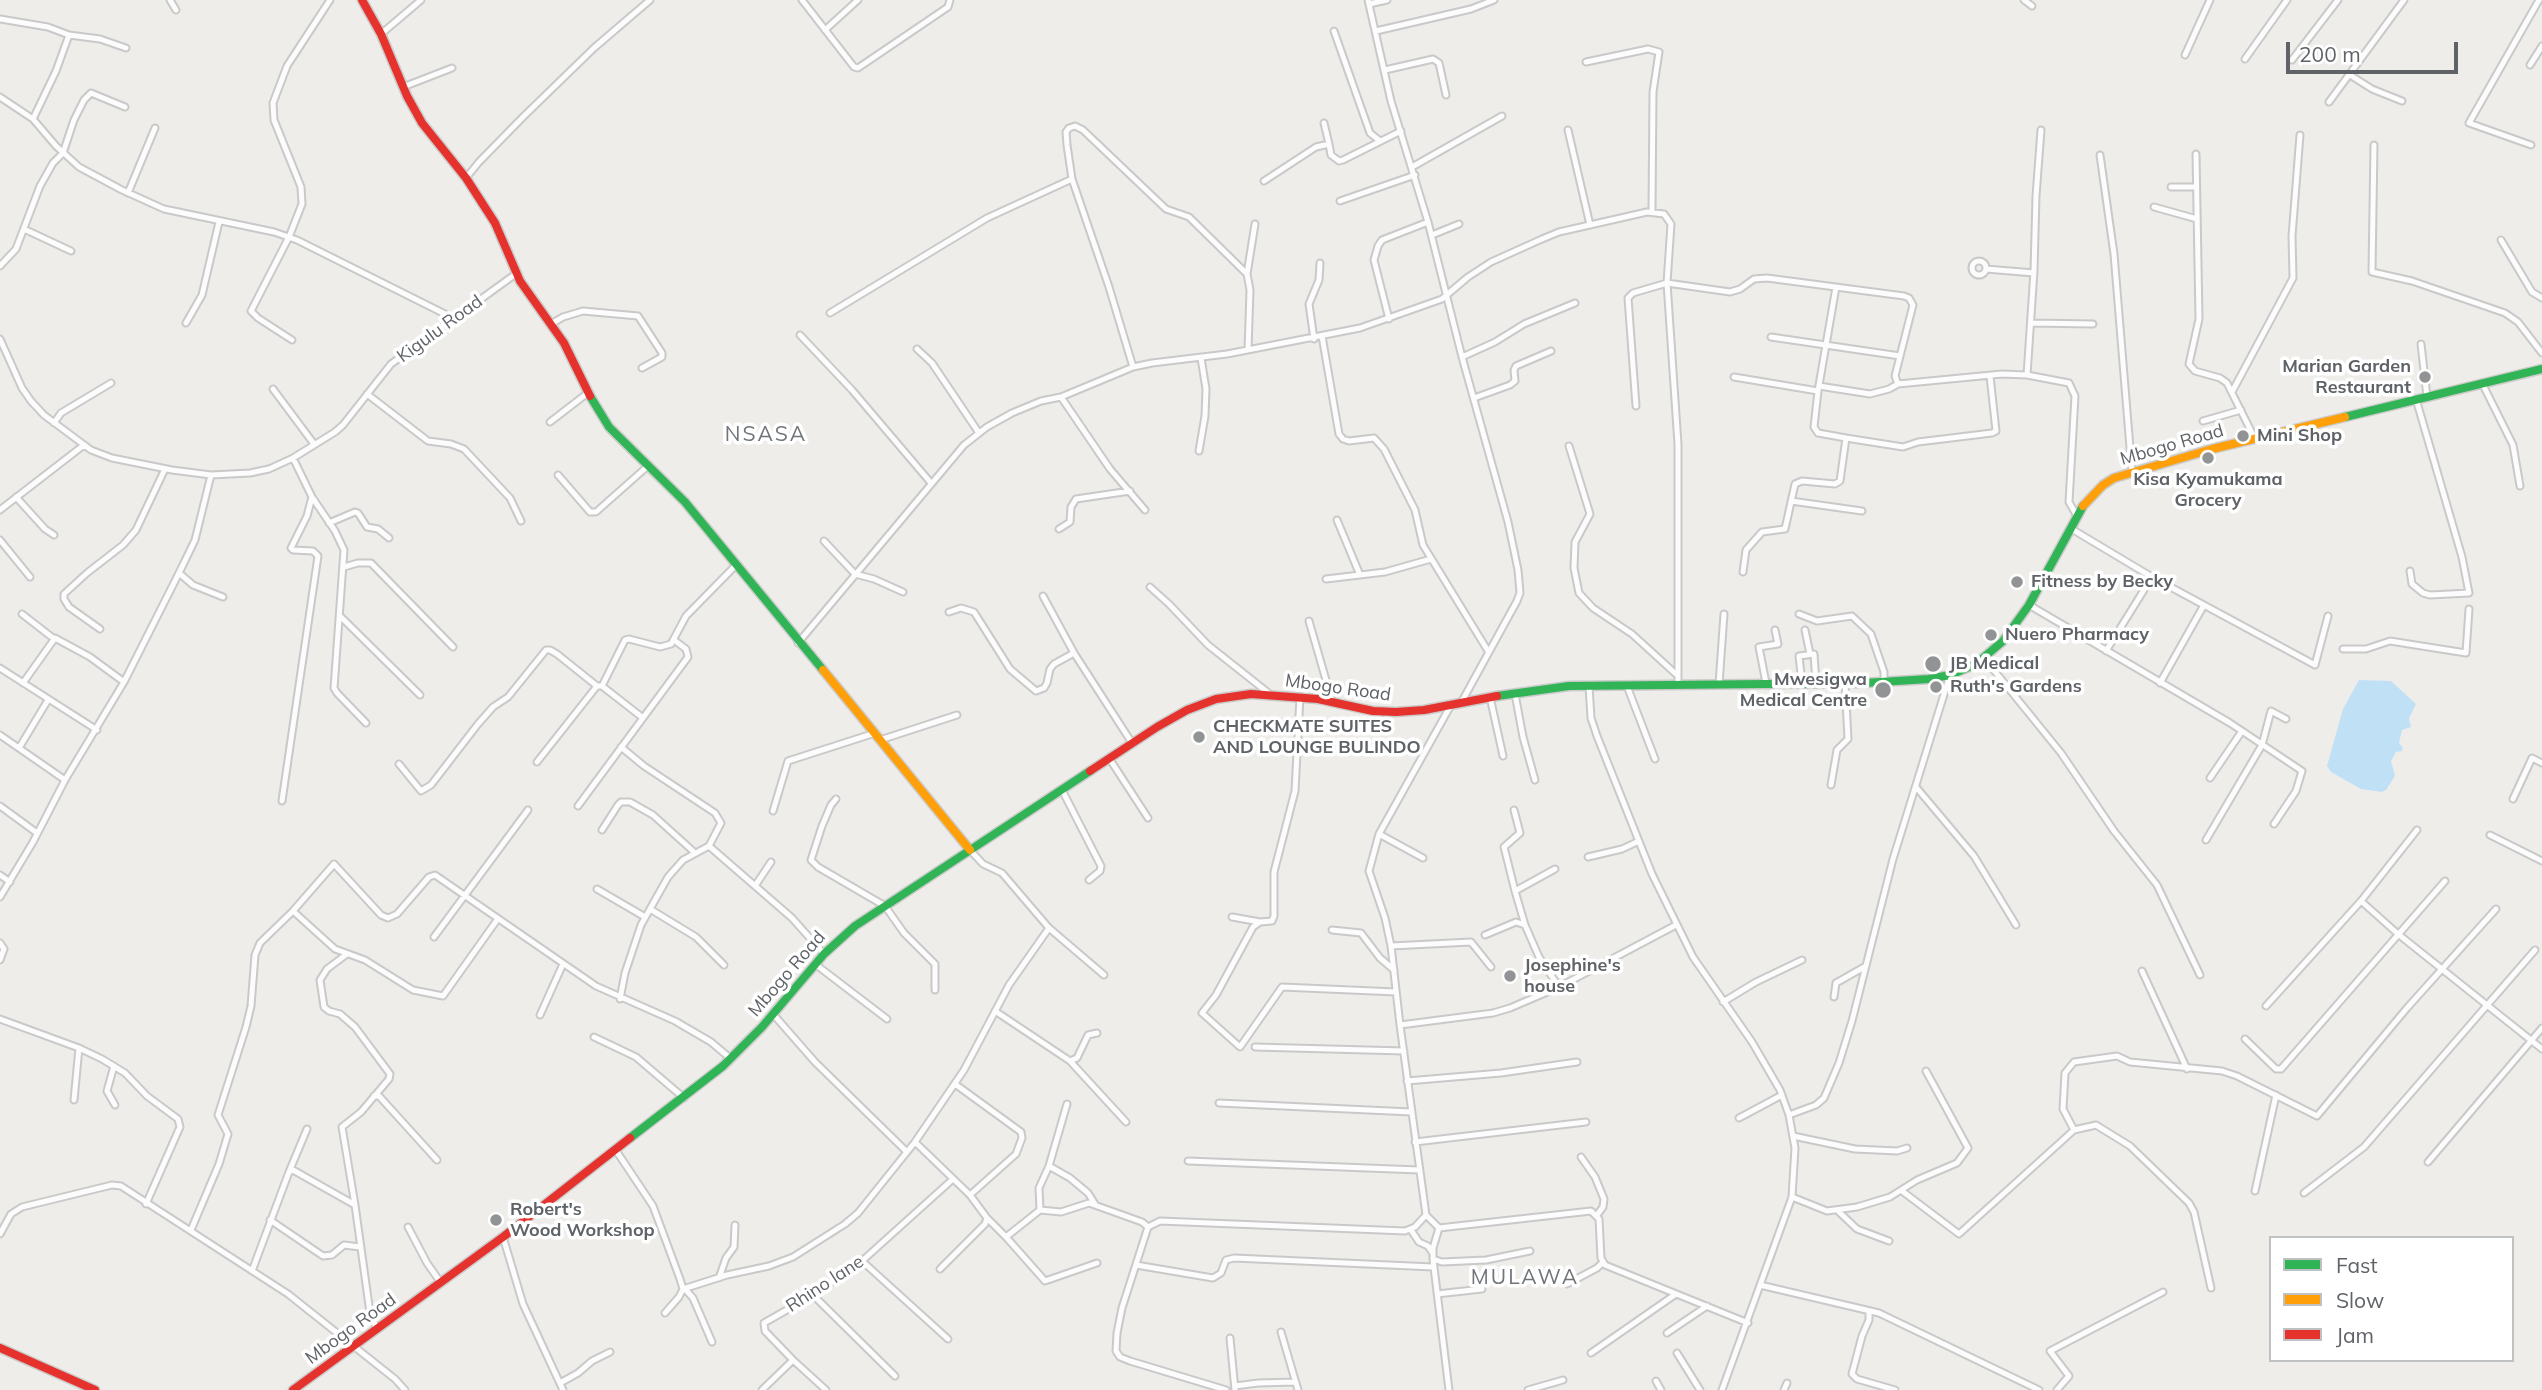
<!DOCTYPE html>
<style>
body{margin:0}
#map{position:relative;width:2542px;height:1390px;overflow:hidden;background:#eeedea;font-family:Mulish,sans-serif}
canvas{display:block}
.legend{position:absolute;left:2269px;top:1236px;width:245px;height:126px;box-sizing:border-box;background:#fff;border:2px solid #bfc1c2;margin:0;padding:9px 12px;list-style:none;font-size:21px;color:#5f6367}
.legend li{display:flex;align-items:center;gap:14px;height:35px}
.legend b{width:35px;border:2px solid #bfc1c2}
.scale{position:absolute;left:2286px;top:42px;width:172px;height:32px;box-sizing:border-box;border:4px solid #5f6367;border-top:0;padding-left:9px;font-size:21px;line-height:24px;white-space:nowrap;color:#5f6367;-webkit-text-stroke:5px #fff;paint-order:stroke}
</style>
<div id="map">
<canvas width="2542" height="1390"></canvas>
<ul class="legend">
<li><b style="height:9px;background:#30b455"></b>Fast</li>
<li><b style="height:9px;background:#ff9f0a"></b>Slow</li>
<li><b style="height:9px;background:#e5322d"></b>Jam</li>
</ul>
<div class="scale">200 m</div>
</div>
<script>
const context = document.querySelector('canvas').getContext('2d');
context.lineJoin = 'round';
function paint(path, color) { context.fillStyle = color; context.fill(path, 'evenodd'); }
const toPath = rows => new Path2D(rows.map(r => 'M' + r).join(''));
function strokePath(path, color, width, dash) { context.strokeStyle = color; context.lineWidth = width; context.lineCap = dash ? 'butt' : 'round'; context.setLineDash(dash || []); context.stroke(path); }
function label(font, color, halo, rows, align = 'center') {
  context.font = font + ' Mulish,sans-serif'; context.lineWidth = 7; context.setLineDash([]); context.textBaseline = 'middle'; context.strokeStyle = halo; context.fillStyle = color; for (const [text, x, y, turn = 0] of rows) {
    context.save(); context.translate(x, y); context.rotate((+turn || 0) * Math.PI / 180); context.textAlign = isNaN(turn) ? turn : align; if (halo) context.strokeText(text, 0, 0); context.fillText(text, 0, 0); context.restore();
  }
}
paint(toPath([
 [2359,680,2391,681,2416,704,2409,718,2411,727,2402,730,2399,743,2403,748,2402,751,2396,752,2391,761,2395,776,2386,790,2382,792,2361,789,2331,772,2327,766,2343,709]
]), '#c0e0f6');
const street = toPath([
 [170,0,176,10],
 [802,0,854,67,858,68,948,7,950,0],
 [1368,0,1391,101,1428,222,1462,357,1508,522,1518,570,1520,593,1517,601,1461,703],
 [2024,0,2032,6],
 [1369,4,1387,0],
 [0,19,48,27,69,35,100,39,126,48],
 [825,30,858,0],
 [1334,31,1370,133,1380,141],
 [1376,31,1471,9,1494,0],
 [381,34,421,0],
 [2185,55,2210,0],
 [2245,59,2287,0],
 [2292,60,2338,0],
 [1586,62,1648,49,1659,52,1653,92,1652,211],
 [2530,65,2542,46],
 [1385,70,1433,59,1439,63,1446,95],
 [2350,75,2372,89,2402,101],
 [403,87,452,68],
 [0,97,33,119,56,146,79,167,122,190,164,209,274,232,297,240,455,319],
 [2329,102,2404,0],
 [33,119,56,71,69,35],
 [1324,123,1329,144],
 [1568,130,1590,225],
 [2374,145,2372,272,2412,281,2505,313,2518,322,2542,353],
 [2531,145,2469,123,2539,0],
 [2196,154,2199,319,2189,364,2195,371,2220,378,2227,383,2255,439],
 [2100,155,2114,254,2132,472],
 [1412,167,1502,116],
 [466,178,479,162,523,117,594,48,650,0],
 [1264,181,1316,147,1329,144,1331,155,1339,161,1343,160,1401,131],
 [2171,187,2196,187],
 [128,193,155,128],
 [1340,201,1415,175],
 [2154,207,2197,219],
 [24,229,71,251],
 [1432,235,1459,224],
 [2501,240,2532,292,2542,298],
 '1972 268a7 7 0 1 1 14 0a7 7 0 1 1-14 0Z',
 [0,266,16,249,40,186,53,163,63,153,74,120,84,100,91,93,125,107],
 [1986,269,2034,273],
 [830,313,987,218,1072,179],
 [1389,319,1374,260,1378,246,1382,240,1428,222],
 [186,323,202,295,219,222],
 [2031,323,2093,324],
 [551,324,563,317,583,311,638,316,662,353,662,357,642,368],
 [800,335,852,390,931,483],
 [1322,336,1339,434,1343,439,1349,441,1374,438,1384,449,1415,510,1423,545,1488,651],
 [1771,337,1900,356],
 [0,339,22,388,31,401,44,415,91,450,112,458,172,470,211,475,250,473,269,469,293,458,335,432,343,425,391,364,517,273],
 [1314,339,1309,304,1319,280,1320,263],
 [292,340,258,318,251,311,289,237,302,204,301,187,274,120,273,103,287,66,330,0],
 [2421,344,2427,397],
 [917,349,932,363,979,433],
 [1248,350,1250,290,1247,274,1255,224],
 [1462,357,1495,342,1524,324,1575,303],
 [1133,367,1109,287,1072,179,1067,145,1066,132,1069,128,1075,126,1083,130,1166,209,1189,217,1247,274],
 [2027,375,2034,271,2036,196,2041,130],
 [1734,377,1818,391],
 [2482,383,2513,445,2520,486],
 [1819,386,1870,394,1889,389,1898,384],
 [273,389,314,444],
 [2232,392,2293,278,2292,236,2300,135],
 [367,394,428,441,451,444,464,449,510,498,521,521],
 [1061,397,1110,469,1145,510],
 [1474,398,1510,385,1515,381,1514,370,1516,366,1551,351],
 [1636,406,1628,298,1633,293,1667,283,1678,444,1678,684],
 [2203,421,2241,410],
 [550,422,589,392],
 [54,423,61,413,111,383],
 [1846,438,1903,447,1918,442,1992,433,1996,431,1990,376],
 [1569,446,1590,514,1575,542,1574,568,1579,593,1593,608,1632,634,1677,675],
 [1199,451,1205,416,1206,389,1201,358],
 [558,475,590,512,596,512,649,465],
 [16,497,45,529,54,535],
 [312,497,335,531,344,550,334,688,337,693,366,723],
 [1791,501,1862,511],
 [0,510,84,445],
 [1337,520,1360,575],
 [329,523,355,512,358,513,367,527,378,529,389,538],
 [2070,528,2152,577,2315,665,2328,616],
 [1059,529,1070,522,1071,507,1076,499,1130,491],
 [0,540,30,577],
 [824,541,855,574,874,579,903,592],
 [344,567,358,563,371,563,453,647],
 [2410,571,2412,584,2423,593,2430,595,2469,593,2462,557,2416,399],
 [1743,572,1746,550,1762,532,1785,529,1795,484,1802,481,1835,484,1840,481,1846,438,1818,433,1814,427,1818,391,1836,287],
 [179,573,193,585,223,597],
 [1326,579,1385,572,1431,559],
 [1150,587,1169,604,1208,645,1271,695],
 [1043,596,1074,653,1132,743],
 [2029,605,2230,723,2302,771,2296,791,2274,824],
 [949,612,961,608,974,612,1010,669,1036,691,1044,688,1047,683,1050,669,1054,664,1074,653],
 [22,614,53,638],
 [1799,614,1817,621,1852,616,1871,634,1884,672,1884,682],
 [340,616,420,695],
 [1309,621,1332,701],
 [100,629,69,607,64,599,64,594,87,573,123,545,136,530,165,469],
 [1805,630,1810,654],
 [798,643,964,445,987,427,1012,413,1041,401,1061,397,1133,367,1152,363,1227,354,1360,328,1442,299,1468,277,1491,262,1542,239,1559,232,1647,212,1664,214,1671,224,1667,283,1730,292,1740,289,1754,279,1767,278,1904,296,1909,298,1913,305,1895,376,1898,384,2002,374,2027,375,2069,383,2075,396,2069,502,2077,516],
 [2343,649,2366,649,2390,641,2466,653,2469,609],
 [2106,651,2152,577],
 [1984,658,2061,753,2114,831,2157,885,2200,975],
 [0,668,97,730],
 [23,683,55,638,90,657,124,682],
 [1766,683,1759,647,1778,644,1775,630],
 [1802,683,1799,656,1814,654,1816,683],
 [2160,683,2204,605],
 [1719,684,1724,614],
 [602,686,625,640,629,639,660,647,671,644,686,616,737,564],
 [1589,686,1591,718,1597,736,1652,874,1693,957,1752,1042,1780,1090,1789,1115,1795,1148,1792,1197,1722,1390],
 [1627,686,1655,759],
 [1515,694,1523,737,1535,780],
 [1300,697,1295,791,1274,872,1274,916,1272,921,1260,922,1253,927,1216,995,1202,1013,1240,1047,1282,987,1396,992],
 [1490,697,1503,756],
 [0,735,65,780],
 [880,740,957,715],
 [19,748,48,700],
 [1109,758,1148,818],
 [537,762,597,686,602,686,643,718],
 [399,764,421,791,431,785,478,724,493,707,508,697,546,650,550,650,557,654,597,686],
 [2210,778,2242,731],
 [1831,785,1837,750,1848,739,1845,683],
 [1916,787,1974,856,2016,925],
 [1062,790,1101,866,1100,871,1089,880],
 [836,799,831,805,822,826,811,860,818,867,885,906,904,933,935,964,935,990],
 [2513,799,2532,758,2542,763],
 [282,801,318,556,313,551,293,550,291,548,307,516,312,497,293,458],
 [0,806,37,833],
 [578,806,688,657,686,649,674,640],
 [1514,810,1520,833,1504,847,1515,891,1525,925,1539,957,1559,987],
 [773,811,788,761,875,733],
 [602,830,618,805,621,802,630,802,653,815,694,852],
 [1379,834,1423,858],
 [2490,835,2542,861],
 [2206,840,2262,745,2271,711,2286,719],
 [709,846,792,918,824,954],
 [970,850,983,864,1002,873,1049,928,1104,975],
 [1588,857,1622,849,1639,841],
 [0,875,10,882],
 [755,886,771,862],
 [597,889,645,917],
 [1515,891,1555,869],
 [0,897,33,842,65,780,124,682,179,573,195,540,211,475],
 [2361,901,2417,830],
 [650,909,696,937,724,965],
 [293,911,334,864,381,915,388,918,397,914,429,877,435,875,596,986,675,1021,711,1042,731,1059],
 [1232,917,1260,922],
 [1332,930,1361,933,1380,958,1394,970],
 [1485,935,1516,922,1525,925],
 [434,937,528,810],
 [0,943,4,949,0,960],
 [1391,946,1471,942,1491,967],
 [347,954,327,969,320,980,324,1007,329,1011,340,1014,355,1027,390,1074,389,1079,361,1112,342,1127,355,1205,370,1313,377,1329],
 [815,964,887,1019],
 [2142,971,2187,1069],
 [1834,997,1836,983,1866,966],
 [620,999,625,973,641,925,668,877,683,860,709,846,721,823,715,813,644,766,621,747],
 [1723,1002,1756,982,1802,960],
 [2266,1006,2361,901,2398,934,2542,1049],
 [995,1011,1070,1061,1077,1058,1088,1035,1097,1033],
 [773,1014,815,1062,906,1151],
 [540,1015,563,964],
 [0,1019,79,1048,102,1059,125,1073,147,1096,178,1119,180,1127,146,1204],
 [1400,1025,1493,1013,1510,1008,1559,987,1676,925],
 [594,1037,636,1057,684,1098],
 [2245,1039,2276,1069,2281,1069,2445,881],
 [1255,1047,1404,1051],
 [1070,1061,1126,1122],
 [114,1066,107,1091,115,1105],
 [1407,1081,1501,1073,1577,1062],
 [955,1084,1021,1132,1022,1138,1016,1154,970,1195],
 [374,1096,379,1096,437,1160],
 [74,1100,79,1048],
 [1219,1103,1411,1112],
 [1789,1115,1816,1105,1824,1098,1839,1063,1852,1021,1893,859,1950,675],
 [1739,1118,1782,1095],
 [2074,1130,2063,1109,2065,1073,2074,1062,2117,1056,2130,1062,2222,1071,2237,1076,2317,1116,2407,1008,2496,909],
 [1793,1136,1855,1149,1897,1151,1907,1148],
 [915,1142,970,1195,987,1218,985,1224,940,1269],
 [1415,1142,1586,1122],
 [615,1149,653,1206,680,1279,683,1289,679,1297,665,1313],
 [1581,1157,1595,1177,1604,1199,1603,1207,1597,1215],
 [1188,1161,1419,1170],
 [2428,1162,2542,1028],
 [1049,1166,1070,1178,1088,1193,1095,1204],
 [289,1172,307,1129],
 [1902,1191,1959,1234,2074,1130,2096,1125,2130,1146,2189,1203,2194,1212,2211,1288],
 [2255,1191,2276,1095],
 [2304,1193,2364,1147,2535,950],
 [1792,1197,1827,1211,1857,1207,1890,1197,1917,1180,1957,1163,1968,1148,1926,1071],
 [1040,1210,1039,1188,1049,1166,1067,1104],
 [1837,1210,1857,1229,1889,1241],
 [987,1218,1006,1237,1040,1210,1061,1212,1089,1203,1142,1222,1148,1227],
 [270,1220,323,1256,332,1255,344,1245,360,1247],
 [408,1227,427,1263,441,1283],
 [1439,1228,1591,1211,1599,1219,1601,1258,1605,1265,1748,1323],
 [191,1230,219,1164,228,1134,218,1115,246,1027,251,1006,255,955,260,943,293,911,335,949,365,960,413,990,443,996,497,920],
 [1411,1230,1419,1242,1428,1246,1432,1252],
 [0,1234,11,1214,22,1207,112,1185,121,1186,288,1294,395,1379,405,1390],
 [503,1237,523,1304,563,1390],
 [1006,1237,1045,1281,1097,1263],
 [1433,1259,1442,1262,1486,1260,1530,1251],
 [862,1261,948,1339],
 [1136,1265,1213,1278,1221,1273,1226,1260,1234,1258,1433,1267],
 [252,1271,289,1172,293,1170,355,1205],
 [719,1278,726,1258,734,1247,735,1225],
 [1567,1284,1597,1268,1603,1262],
 [1760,1285,1879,1313,2039,1390],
 [684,1288,693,1298,712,1342],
 [683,1289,727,1275,769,1266,793,1257,845,1224,858,1213,915,1142,964,1070,1009,985,1049,928],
 [1437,1294,1482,1289],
 [813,1295,895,1376],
 [1869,1311,1869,1320,1862,1336,1852,1374,1857,1379,1895,1390],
 [1281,1332,1298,1390],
 [1667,1333,1707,1306],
 [1230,1338,1235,1390],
 [1591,1353,1676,1294],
 [1677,1353,1700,1390],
 [1656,1381,1661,1390],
 [560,1383,578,1373,592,1361,610,1352],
 [1235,1386,1258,1383,1295,1382],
 [762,1390,793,1360],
 [826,1390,793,1360,765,1331,764,1323,813,1295,862,1261,953,1179],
 [1226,1390,1130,1361,1120,1357,1116,1351,1117,1333,1122,1308,1148,1227,1160,1221,1405,1231,1415,1227,1426,1215],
 [1449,1390,1433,1259,1433,1248,1439,1228,1426,1215,1400,1025,1391,946,1385,918,1369,871,1379,834,1451,705],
 [1528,1390,1563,1380],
 [1784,1390,1787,1383],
 [2057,1390,2069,1376,2050,1351,2163,1292]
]);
const fast = toPath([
 [590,396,609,427,685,502,823,670],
 [2345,417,2542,369],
 [1497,696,1569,686,1864,683,1929,679,1950,675,1976,664,2003,641,2029,605,2083,506],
 [630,1138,723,1066,762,1027,824,954,855,926,1090,771]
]);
const slow = toPath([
 [2083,506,2103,485,2114,478,2212,449,2345,417],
 [823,670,970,850]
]);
const jam = toPath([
 [362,0,381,34,407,96,422,123,466,178,495,223,520,281,564,343,590,396],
 [1090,771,1157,727,1187,710,1216,699,1251,694,1318,699,1373,711,1396,712,1424,710,1497,696],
 [0,1348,95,1390],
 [293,1390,503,1237,630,1138]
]);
strokePath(street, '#c9c9c9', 9);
strokePath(fast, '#cbcbcb', 11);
strokePath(slow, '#cbcbcb', 11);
strokePath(jam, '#cbcbcb', 11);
strokePath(street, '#fcfcfc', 5);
strokePath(fast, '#30b455', 8);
strokePath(slow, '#ff9f0a', 8);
strokePath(jam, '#e5322d', 8);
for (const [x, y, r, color] of [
 [2425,377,7,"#919395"],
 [2243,436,7,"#919395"],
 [2208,458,7,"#919395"],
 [2017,582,7,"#919395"],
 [1991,635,7,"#919395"],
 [1933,664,9,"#919395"],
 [1936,687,7,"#919395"],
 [1883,690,9,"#919395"],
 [1199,737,7,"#919395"],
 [1510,976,7,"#919395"],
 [496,1220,7,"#919395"]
]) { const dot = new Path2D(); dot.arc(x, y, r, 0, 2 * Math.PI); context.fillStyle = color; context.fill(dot); strokePath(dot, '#fff', 2.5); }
label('18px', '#5f6367', '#fff', [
 ["Kigulu Road",440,329,-36],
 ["Mbogo Road",2172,445,-16],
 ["Mbogo Road",1338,688,8],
 ["Mbogo Road",787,974,-49],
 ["Rhino lane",825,1284,-33],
 ["Mbogo Road",351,1329,-36]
]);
label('bold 18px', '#5f6367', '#fff', [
 ["Marian Garden",2411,367,"right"],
 ["Restaurant",2411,388,"right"],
 ["Mini Shop",2257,436],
 ["Kisa Kyamukama",2208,480,"center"],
 ["Grocery",2208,501,"center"],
 ["Fitness by Becky",2031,582],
 ["Nuero Pharmacy",2005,635],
 ["JB Medical",1949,664],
 ["Mwesigwa",1867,680,"right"],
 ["Medical Centre",1867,701,"right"],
 ["Ruth's Gardens",1950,687],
 ["CHECKMATE SUITES",1213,727],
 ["AND LOUNGE BULINDO",1213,748],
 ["Josephine's",1524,966],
 ["house",1524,987],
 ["Robert's",510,1210],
 ["Wood Workshop",510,1231]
], 'left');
context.letterSpacing = '2px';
label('21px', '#707579', '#fff', [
 ["NSASA",766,435],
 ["MULAWA",1525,1278]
]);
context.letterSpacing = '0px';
</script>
